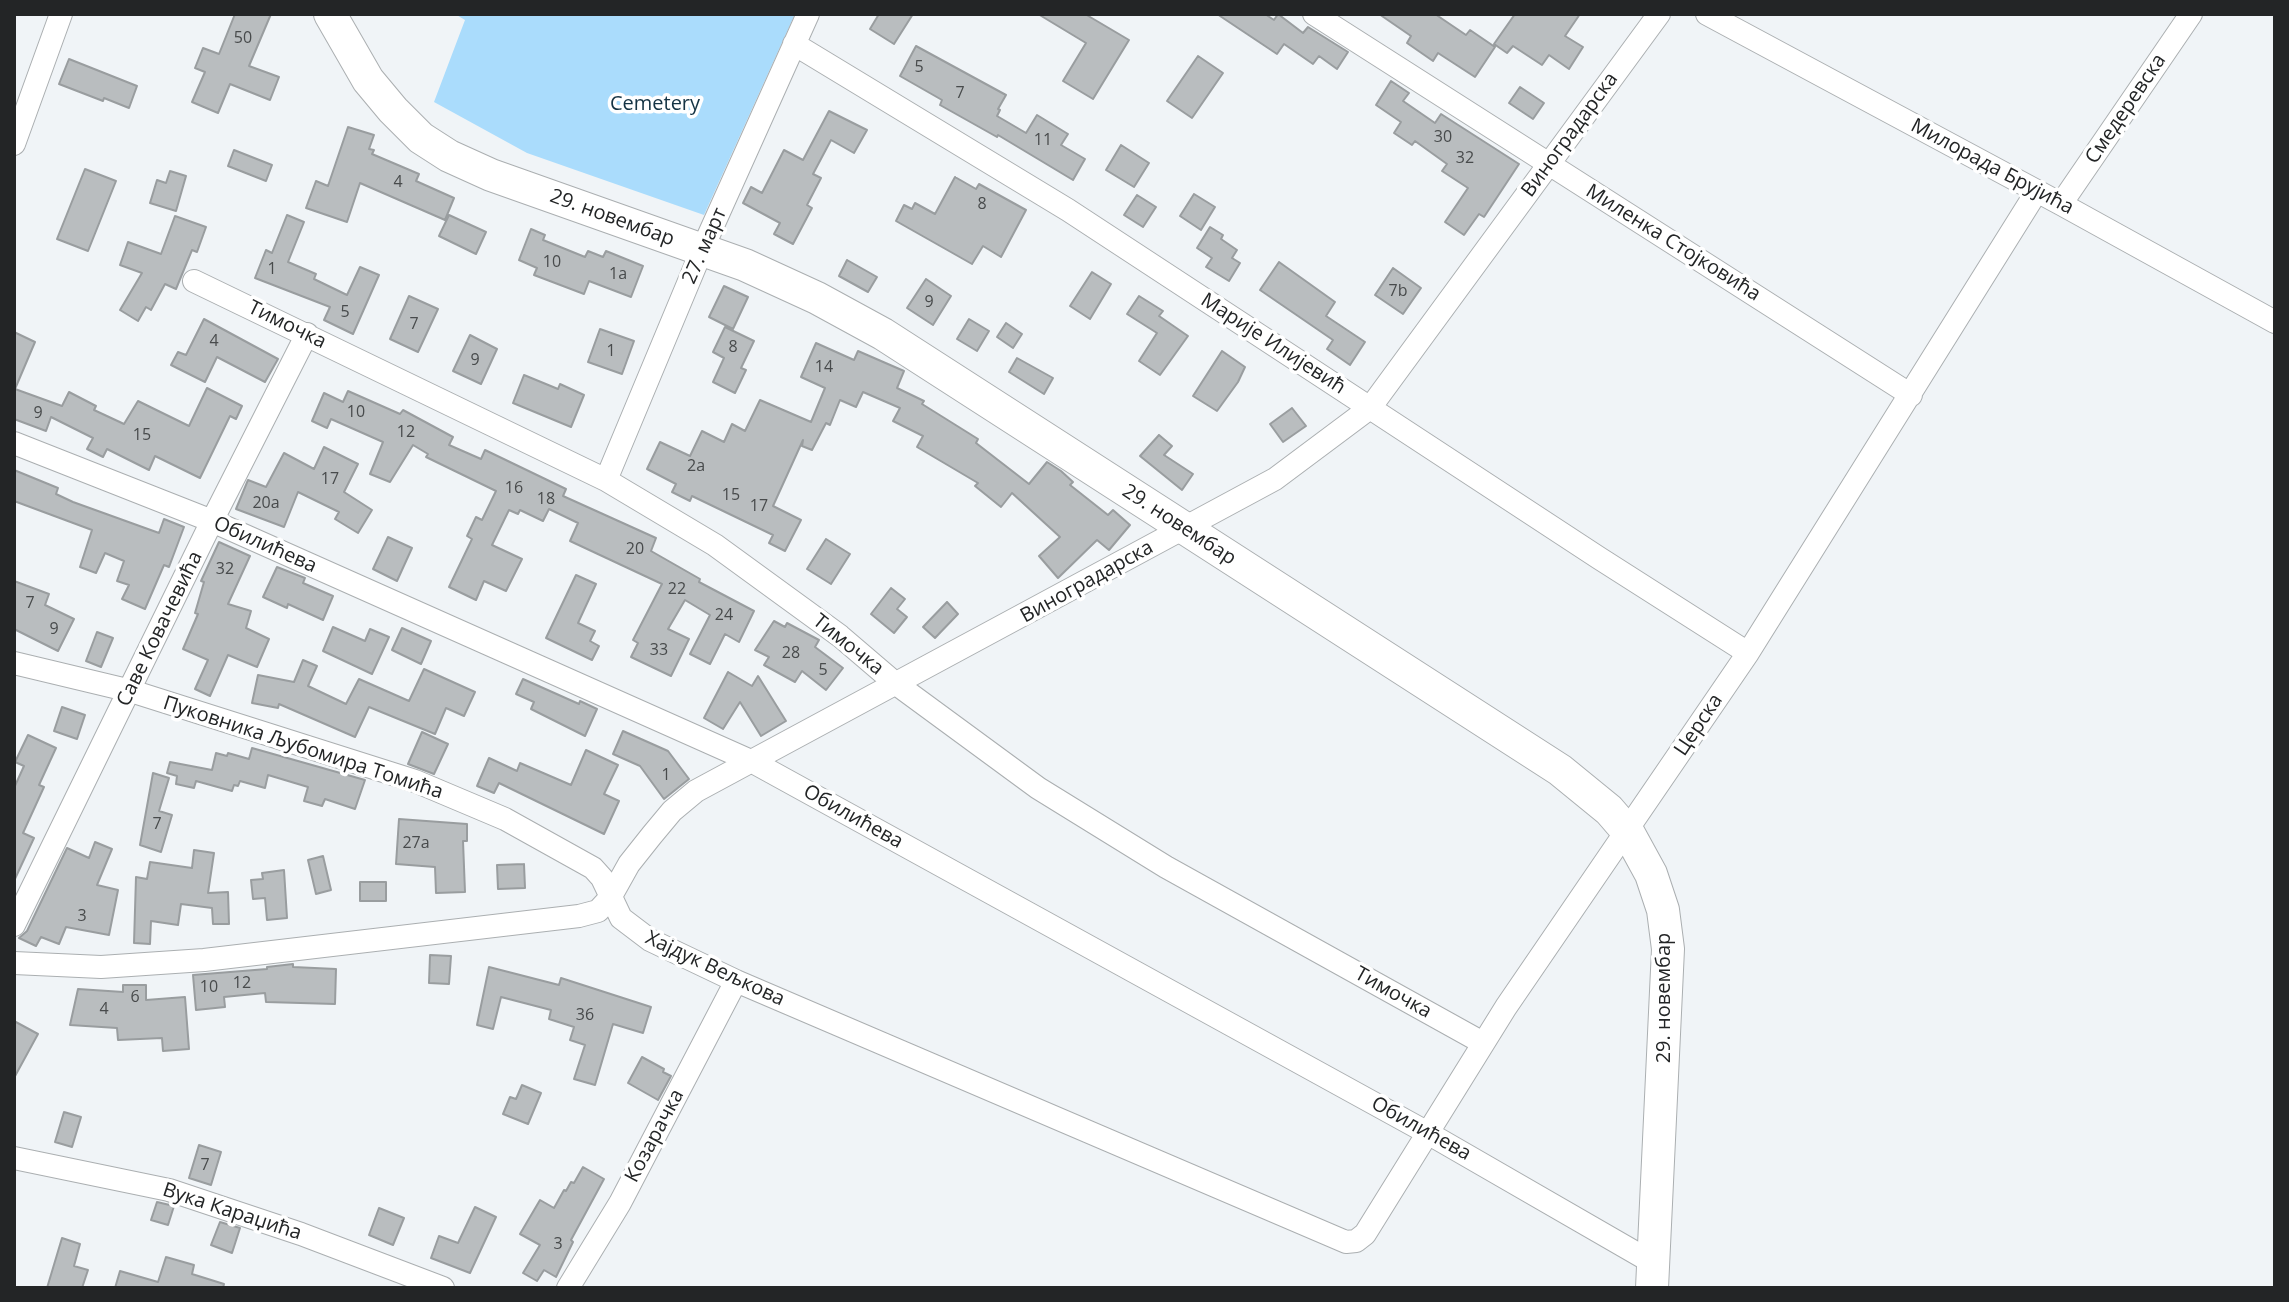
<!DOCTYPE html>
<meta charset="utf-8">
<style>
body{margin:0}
#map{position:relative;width:2289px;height:1302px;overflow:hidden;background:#f0f4f7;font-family:"Open Sans",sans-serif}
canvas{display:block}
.frame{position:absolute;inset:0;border:16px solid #232526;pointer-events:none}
</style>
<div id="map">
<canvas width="2289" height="1302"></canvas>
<div class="frame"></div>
</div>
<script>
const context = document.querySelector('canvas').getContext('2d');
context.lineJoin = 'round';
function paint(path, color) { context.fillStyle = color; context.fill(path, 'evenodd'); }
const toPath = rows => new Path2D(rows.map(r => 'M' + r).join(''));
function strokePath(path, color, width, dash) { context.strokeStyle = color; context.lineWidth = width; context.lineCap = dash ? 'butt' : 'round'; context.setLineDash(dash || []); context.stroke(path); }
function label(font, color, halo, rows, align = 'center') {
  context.font = font + ' "Open Sans",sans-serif'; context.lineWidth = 7; context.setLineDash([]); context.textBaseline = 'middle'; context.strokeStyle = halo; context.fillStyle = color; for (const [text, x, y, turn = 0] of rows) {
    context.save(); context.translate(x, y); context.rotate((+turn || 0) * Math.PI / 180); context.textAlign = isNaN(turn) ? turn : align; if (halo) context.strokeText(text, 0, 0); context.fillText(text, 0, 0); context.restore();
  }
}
paint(toPath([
 [455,14,795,14,704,215,527,153,434,102,465,20]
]), '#aadcfc');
const building = toPath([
 [235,14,271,14,249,66,279,77,270,100,230,84,218,113,192,102,205,72,195,68,203,48,219,54,235,14],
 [879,14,913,14,894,44,870,29,879,14],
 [1038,14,1085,14,1129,40,1093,99,1063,81,1086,43,1038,14],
 [1217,14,1265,14,1274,20,1278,14,1303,33,1308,27,1348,52,1337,69,1319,56,1313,64,1284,44,1277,54,1217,14],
 [1379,14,1435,14,1466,35,1470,30,1495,47,1475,77,1438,53,1433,61,1407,43,1411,36,1379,14],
 [1515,14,1580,14,1565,36,1583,47,1569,69,1549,55,1542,65,1513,46,1507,53,1494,44,1515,14],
 [916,46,1006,95,998,109,1000,110,997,116,1026,133,1037,115,1068,134,1061,145,1085,159,1073,180,998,135,997,137,940,105,942,100,900,76,916,46],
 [1198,56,1223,73,1192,118,1167,101,1198,56],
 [69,59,137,86,129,108,104,98,103,101,59,84,69,59],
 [1391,81,1409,93,1403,101,1435,123,1441,114,1519,164,1484,217,1479,214,1464,235,1445,222,1468,188,1442,171,1447,164,1415,141,1412,145,1394,133,1401,122,1376,105,1391,81],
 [1520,87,1544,103,1533,119,1509,103,1520,87],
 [829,111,867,130,854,153,831,140,813,174,821,178,807,205,812,208,793,244,774,234,780,223,743,203,751,187,762,193,784,150,803,160,829,111],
 [348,127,374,135,369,149,374,150,372,154,419,174,416,181,454,198,445,220,360,183,347,222,306,208,316,181,328,186,348,127],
 [1121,145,1149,163,1134,187,1106,170,1121,145],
 [234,150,272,165,266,181,228,166,234,150],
 [85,169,116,181,88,251,57,239,85,169],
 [170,171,186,176,176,211,150,203,157,180,166,183,170,171],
 [955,177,976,189,979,184,1026,210,1001,257,983,246,972,264,896,221,904,205,912,209,915,203,935,214,955,177],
 [1194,194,1215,207,1201,230,1180,216,1194,194],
 [1137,195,1156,207,1143,227,1124,215,1137,195],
 [287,215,304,222,288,262,316,274,314,279,347,295,360,267,379,275,353,334,324,320,330,307,255,278,266,250,272,253,287,215],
 [449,215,486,232,476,254,439,236,449,215],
 [175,216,206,227,197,252,192,250,176,289,165,284,151,310,146,307,138,321,120,310,142,273,120,265,128,242,161,254,175,216],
 [1210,227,1223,235,1221,239,1237,250,1232,258,1240,263,1229,281,1206,267,1212,258,1197,248,1210,227],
 [531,229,545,235,543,240,585,257,588,251,603,257,606,251,643,266,631,297,589,281,584,294,534,275,537,268,519,260,531,229],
 [847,260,877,277,868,292,839,276,847,260],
 [1279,262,1335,302,1326,316,1365,342,1350,365,1327,349,1333,340,1260,290,1279,262],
 [1393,268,1421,288,1403,314,1375,295,1393,268],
 [1092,272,1111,284,1090,319,1070,306,1092,272],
 [926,279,951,296,933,325,907,308,926,279],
 [724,286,748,297,733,329,709,317,724,286],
 [409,296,438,309,418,352,390,339,409,296],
 [1139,296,1163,311,1159,316,1188,336,1160,375,1139,361,1157,333,1127,314,1139,296],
 [204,319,278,359,265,382,217,357,205,382,171,365,178,352,186,355,204,319],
 [969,319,989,331,977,351,957,339,969,319],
 [1006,323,1022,334,1013,348,997,337,1006,323],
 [725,327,754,341,741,368,746,370,735,393,713,382,724,358,713,352,725,327],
 [600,329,634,341,622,374,588,362,600,329],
 [14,332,35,342,15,389,62,406,69,392,96,406,94,410,124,424,138,401,189,426,207,388,242,406,236,419,230,416,200,478,155,456,149,470,107,449,103,457,87,449,93,438,51,417,46,431,14,419,14,332],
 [470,335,497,349,481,384,453,371,470,335],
 [816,343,854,360,858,351,904,371,897,388,924,401,922,404,978,439,976,443,1029,484,1047,462,1061,471,1073,482,1070,485,1108,515,1113,510,1130,525,1109,550,1097,540,1058,578,1039,556,1060,537,1012,493,1001,507,975,486,978,483,917,447,923,436,893,421,900,408,863,392,856,407,840,400,830,425,826,423,812,450,802,446,803,440,773,506,801,520,785,551,769,543,773,535,692,496,690,501,672,492,676,484,647,469,660,442,690,456,702,431,724,442,732,424,745,431,760,400,811,422,825,388,801,377,816,343],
 [1222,351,1245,367,1238,382,1217,411,1193,396,1222,351],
 [1017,358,1053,378,1044,394,1009,372,1017,358],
 [524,375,558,389,560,384,584,395,571,427,513,403,524,375],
 [348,391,400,414,403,410,453,437,449,445,481,459,485,450,566,489,563,496,656,538,651,551,700,579,699,582,754,611,739,642,725,634,710,664,690,654,710,615,685,600,668,629,689,639,671,676,631,657,638,643,633,640,662,584,570,541,578,523,549,509,543,521,520,510,518,514,509,510,492,545,522,559,506,591,484,581,476,600,449,587,472,539,467,536,476,517,482,520,496,491,426,457,428,454,413,445,390,482,370,474,383,442,331,419,327,428,312,421,324,393,343,402,348,391],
 [1292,408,1306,426,1283,442,1270,424,1292,408],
 [1159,435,1172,446,1164,455,1193,474,1182,490,1140,456,1159,435],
 [324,447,358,464,344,492,372,510,358,533,335,519,339,512,298,492,284,527,236,509,248,480,266,487,284,453,314,469,324,447],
 [14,470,58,488,56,494,73,502,159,533,164,519,184,527,169,567,164,565,145,609,122,599,129,585,117,581,124,561,105,553,96,573,80,567,92,530,14,501,14,470],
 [388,537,412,548,397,581,373,569,388,537],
 [826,539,850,554,831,584,807,569,826,539],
 [219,542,250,556,228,604,251,611,246,628,269,639,257,667,228,655,210,696,195,689,208,660,183,649,198,614,195,613,204,582,201,581,219,542],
 [277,567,305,578,303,583,333,596,323,620,288,604,287,608,263,597,277,567],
 [576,575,596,584,578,623,595,631,590,641,599,646,592,660,546,638,576,575],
 [14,581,49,594,45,605,74,619,58,651,14,629,14,581],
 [891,588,905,599,897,609,907,617,894,633,871,614,891,588],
 [947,602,958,614,935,638,923,627,947,602],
 [774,621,785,627,787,623,819,640,815,647,843,668,826,690,802,671,795,682,764,665,769,657,755,650,774,621],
 [333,627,365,641,370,629,389,637,372,674,323,651,333,627],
 [402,628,431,641,421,664,392,650,402,628],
 [97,632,113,638,101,667,86,661,97,632],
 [303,660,317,666,308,686,346,704,359,679,409,701,424,669,475,692,464,716,446,708,435,734,369,707,355,737,279,704,278,708,252,703,258,675,294,682,303,660],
 [728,672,752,686,758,676,786,721,761,736,740,702,723,729,704,718,728,672],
 [523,679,579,704,580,701,597,709,585,736,531,709,534,702,516,694,523,679],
 [62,707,85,715,77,739,54,731,62,707],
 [623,731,668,751,689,779,664,799,640,766,613,754,623,731],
 [422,732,448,744,434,774,408,764,422,732],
 [28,735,56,748,39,785,44,787,23,833,34,838,14,881,14,788,24,766,15,762,28,735],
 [252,748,365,780,355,809,325,799,322,806,304,801,308,787,268,775,265,788,240,781,238,786,234,785,232,791,196,781,194,788,176,784,177,776,167,773,170,762,212,770,216,753,227,756,228,753,249,759,252,748],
 [586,750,618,765,604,794,619,801,604,834,499,783,494,793,477,786,489,758,517,771,520,763,571,785,586,750],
 [153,773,169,778,159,811,172,815,161,852,140,845,153,773],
 [399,819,467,824,467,841,463,841,465,892,436,893,435,867,396,864,399,819],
 [95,842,112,849,97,885,118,890,109,935,66,927,59,944,41,937,36,946,19,938,27,931,67,848,89,858,95,842],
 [194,850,214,853,208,893,228,892,229,924,213,924,212,908,181,904,178,925,151,921,150,944,134,943,136,877,147,879,150,862,192,868,194,850],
 [323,856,331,890,316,894,308,860,323,856],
 [524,864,525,888,498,889,497,865,524,864],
 [284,870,287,918,267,920,265,898,253,899,251,880,263,879,262,873,284,870],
 [360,882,386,882,386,901,360,901,360,882],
 [430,955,451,956,449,984,429,983,430,955],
 [293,964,293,967,336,969,335,1004,266,1002,265,993,224,997,225,1007,196,1010,193,975,267,969,267,967,293,964],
 [489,967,559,985,561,978,651,1007,643,1033,613,1024,595,1085,574,1079,585,1045,570,1040,574,1027,549,1019,551,1010,501,997,493,1029,477,1025,489,967],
 [123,985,146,985,146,1000,185,997,189,1049,163,1051,162,1038,118,1040,117,1028,70,1025,78,989,123,992,123,985],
 [14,1021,38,1034,14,1078,14,1021],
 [642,1057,664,1069,663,1072,671,1076,658,1100,628,1083,642,1057],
 [522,1085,541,1093,528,1124,503,1114,510,1097,516,1099,522,1085],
 [64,1112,81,1117,72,1147,55,1142,64,1112],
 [199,1145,221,1152,211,1185,189,1178,199,1145],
 [583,1167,604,1179,571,1240,573,1242,556,1277,544,1270,537,1281,523,1273,540,1245,520,1234,540,1200,554,1208,564,1190,566,1191,571,1182,574,1183,583,1167],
 [157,1202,174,1206,168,1225,151,1220,157,1202],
 [475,1207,496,1217,470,1273,431,1258,439,1236,458,1243,475,1207],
 [379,1208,404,1218,393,1245,369,1235,379,1208],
 [220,1222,240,1228,232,1253,211,1245,220,1222],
 [62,1238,80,1244,74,1266,88,1270,82,1288,47,1288,62,1238],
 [166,1257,194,1265,192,1274,224,1284,223,1288,115,1288,120,1271,158,1282,166,1257]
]);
paint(building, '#b9bdbf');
strokePath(building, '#999d9f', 2);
const minor = toPath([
 [1314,14,1911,395],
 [1707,14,2061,204,2275,322],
 [794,44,1068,210,1599,558,1748,653],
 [14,144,61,14],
 [2061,204,2191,14],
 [194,281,606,480,715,545,840,636,895,683,1038,788,1166,867,1483,1043],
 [14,443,212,521,753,762,1426,1132,1655,1264],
 [606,480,702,250,808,14],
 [14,663,131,691,415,781,505,819,593,868,602,878,621,918,650,940,736,981,1346,1242,1356,1241,1365,1234,1506,1007,1748,653,2037,191],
 [14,925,212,521,307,334],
 [14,963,101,967,204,960,579,916,598,911,610,898,629,864,652,835,672,811,696,791,1275,479,1370,408,1659,14],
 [14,1158,169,1190,301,1234,443,1288],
 [568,1288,620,1203,736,981]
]);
const secondary = toPath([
 [330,14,368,80,393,110,421,138,449,156,491,175,745,265,817,298,883,334,1560,770,1609,810,1628,832,1651,874,1663,910,1668,949,1652,1288]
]);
strokePath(minor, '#abafb1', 24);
strokePath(secondary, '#abafb1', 34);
strokePath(minor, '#fff', 22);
strokePath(secondary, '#fff', 32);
label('16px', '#484b4c', null, [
 ["50",243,38],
 ["5",919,67],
 ["7",960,93],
 ["30",1443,137],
 ["11",1043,140],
 ["32",1465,158],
 ["4",398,182],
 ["8",982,204],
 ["10",552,262],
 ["1",272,269],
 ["1a",618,274],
 ["7b",1398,291],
 ["9",929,302],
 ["5",345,312],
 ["7",414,324],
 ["4",214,341],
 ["8",733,347],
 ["1",611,351],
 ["9",475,360],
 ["14",824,367],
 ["10",356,412],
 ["9",38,413],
 ["12",406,432],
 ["15",142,435],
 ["2a",696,466],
 ["17",330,479],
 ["16",514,488],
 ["15",731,495],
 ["18",546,499],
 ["20a",266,503],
 ["17",759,506],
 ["20",635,549],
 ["32",225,569],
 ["22",677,589],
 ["7",30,603],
 ["24",724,615],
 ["9",54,629],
 ["33",659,650],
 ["28",791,653],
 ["5",823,670],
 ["1",666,775],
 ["7",157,824],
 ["27a",416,843],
 ["3",82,916],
 ["12",242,983],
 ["10",209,987],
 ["6",135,997],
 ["4",104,1009],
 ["36",585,1015],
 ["7",205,1165],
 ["3",558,1244]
]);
label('20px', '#143344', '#fff', [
 ["Cemetery",655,104]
]);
label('20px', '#232526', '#fff', [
 ["Смедеревска",2126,109,-56],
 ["Виноградарска",1570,135,-54],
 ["Милорада Брујића",1992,167,28],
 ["29. новембар",612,218,20],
 ["Миленка Стојковића",1673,243,32],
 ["27. март",705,246,-66],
 ["Тимочка",287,325,26],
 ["Марије Илијевић",1273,344,33],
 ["29. новембар",1179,525,33],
 ["Обилићева",265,545,24],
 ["Виноградарска",1087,582,-29],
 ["Саве Ковачевића",160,629,-64],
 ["Тимочка",848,645,39],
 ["Церска",1699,725,-56],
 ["Пуковника Љубомира Томића",303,748,18],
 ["Обилићева",853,817,29],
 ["Хајдук Вељкова",715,969,25],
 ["Тимочка",1393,993,29],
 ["29. новембар",1664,998,-90],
 ["Обилићева",1421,1129,29],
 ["Козарачка",655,1136,-62],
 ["Вука Караџића",232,1212,18]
]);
</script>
